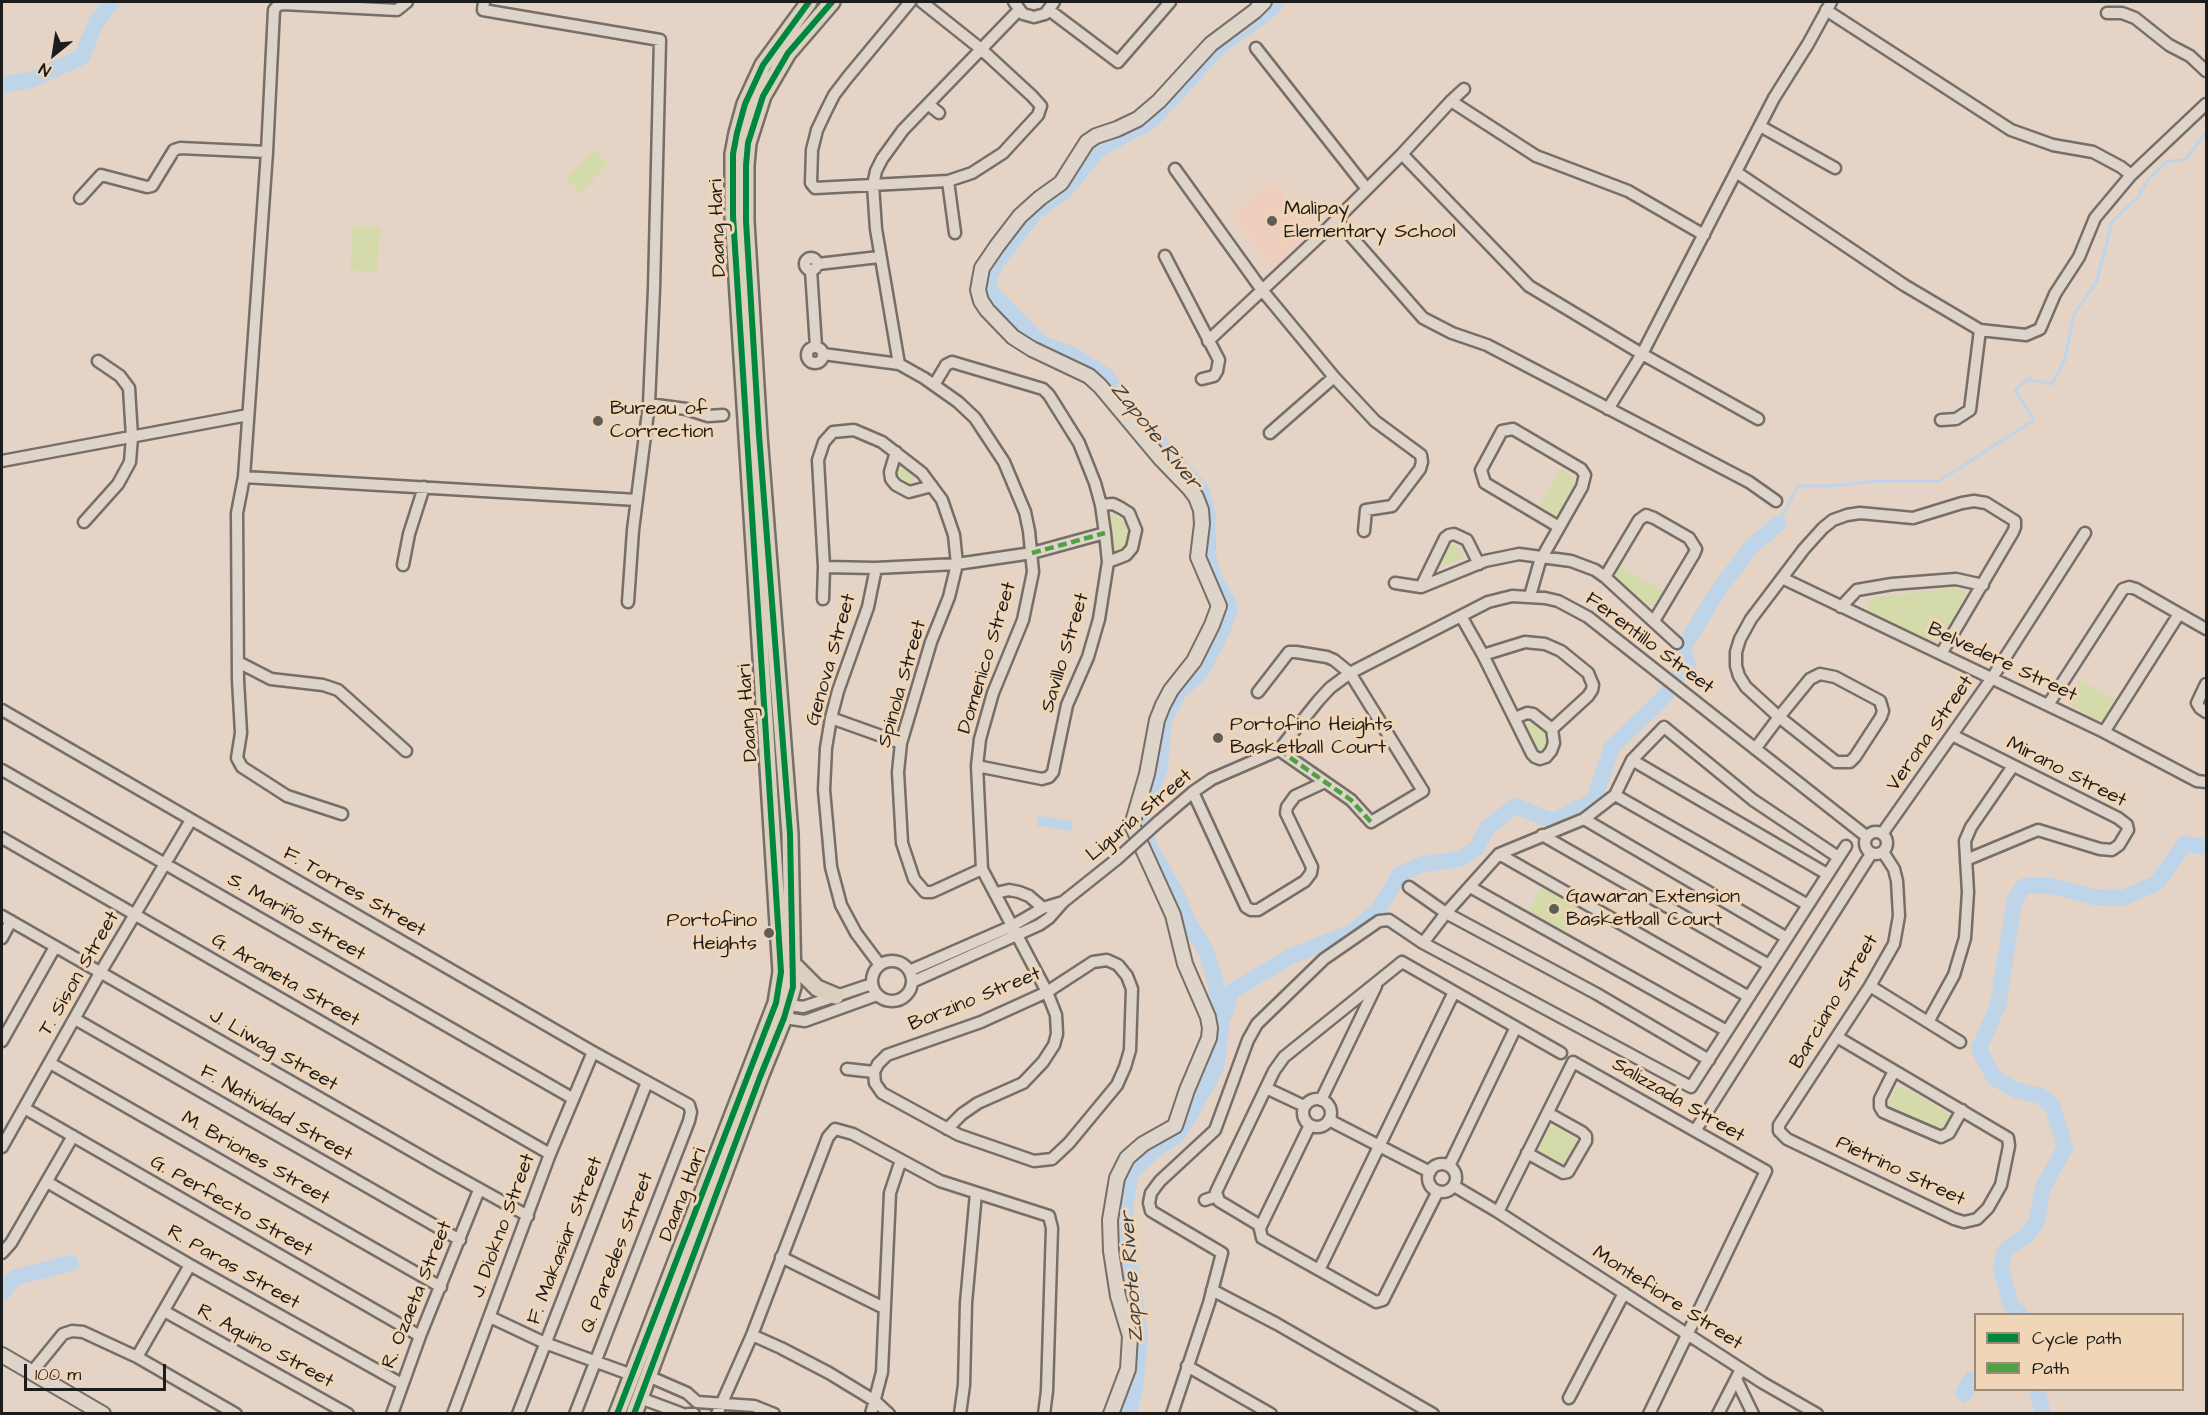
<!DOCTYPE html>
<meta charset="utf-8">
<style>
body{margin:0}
#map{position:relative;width:2208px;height:1415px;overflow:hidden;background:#e5d3c5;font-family:"Architects Daughter",sans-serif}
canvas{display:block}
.frame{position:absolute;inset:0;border:3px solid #1c1c1c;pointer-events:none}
.legend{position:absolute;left:1974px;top:1313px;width:210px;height:78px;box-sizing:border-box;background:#f0d5b7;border:2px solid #9b8b79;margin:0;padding:8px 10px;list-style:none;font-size:18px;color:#1c1c1c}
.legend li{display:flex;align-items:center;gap:12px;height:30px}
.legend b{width:30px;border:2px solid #9b8b79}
.north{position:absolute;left:24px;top:24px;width:60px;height:60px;-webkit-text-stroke:4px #f0d5b7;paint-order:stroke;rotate:210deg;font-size:16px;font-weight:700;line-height:24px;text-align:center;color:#1c1c1c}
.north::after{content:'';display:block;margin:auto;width:21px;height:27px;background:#1c1c1c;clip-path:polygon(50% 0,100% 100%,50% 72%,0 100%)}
.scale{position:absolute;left:24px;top:1364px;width:142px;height:27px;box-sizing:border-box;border:3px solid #1c1c1c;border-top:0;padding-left:8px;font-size:18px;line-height:21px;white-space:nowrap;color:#1c1c1c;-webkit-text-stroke:4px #f0d5b7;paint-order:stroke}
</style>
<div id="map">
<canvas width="2208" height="1415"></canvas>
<div class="frame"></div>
<ul class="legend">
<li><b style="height:8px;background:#00873e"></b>Cycle path</li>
<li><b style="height:8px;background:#4fa141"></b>Path</li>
</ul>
<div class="north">N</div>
<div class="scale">100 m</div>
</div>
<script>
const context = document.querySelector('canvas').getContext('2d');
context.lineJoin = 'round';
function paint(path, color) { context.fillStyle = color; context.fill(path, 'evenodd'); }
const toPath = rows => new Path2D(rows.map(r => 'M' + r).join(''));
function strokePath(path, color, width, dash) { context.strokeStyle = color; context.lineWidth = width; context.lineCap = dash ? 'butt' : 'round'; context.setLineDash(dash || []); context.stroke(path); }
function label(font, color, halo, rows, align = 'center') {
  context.font = font + ' "Architects Daughter",sans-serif'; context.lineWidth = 6; context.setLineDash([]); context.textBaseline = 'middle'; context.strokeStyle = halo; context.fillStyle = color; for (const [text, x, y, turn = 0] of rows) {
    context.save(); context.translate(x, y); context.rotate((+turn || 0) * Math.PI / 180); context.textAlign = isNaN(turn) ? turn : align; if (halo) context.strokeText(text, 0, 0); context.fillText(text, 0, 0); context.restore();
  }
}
paint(toPath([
 [1273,180,1314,227,1274,270,1231,215]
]), '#eecfbe');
paint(toPath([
 [593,150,608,163,581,193,566,179],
 [353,226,380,227,377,272,350,270],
 [900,465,907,467,913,474,915,479,913,485,908,486,898,480,895,471],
 [1561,469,1574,479,1575,485,1558,514,1549,516,1537,509],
 [1112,513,1126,522,1130,534,1127,546,1115,553,1111,547,1108,518],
 [1449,544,1461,549,1464,554,1461,559,1443,566,1439,561],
 [1620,566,1664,592,1656,604,1647,606,1618,581,1616,573],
 [1958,587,1964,590,1967,599,1941,638,1936,642,1928,641,1869,612,1867,609,1867,602,1871,598],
 [2080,680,2120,703,2106,721,2101,722,2069,704,2069,697],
 [1534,722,1549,736,1550,742,1545,750,1538,749,1526,727,1528,723],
 [1543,883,1580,905,1564,933,1528,912],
 [1902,1087,1949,1114,1952,1121,1947,1129,1941,1133,1889,1107,1888,1102,1896,1089],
 [1551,1126,1554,1126,1577,1139,1578,1144,1565,1164,1560,1164,1538,1150,1548,1128]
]), '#d5daab');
paint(toPath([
 [1038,816,1073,821,1071,831,1037,826],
 [1971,1371,1975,1374,1976,1390,1970,1399,1964,1403,1956,1397,1956,1389,1967,1372]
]), '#bed5e9');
strokePath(toPath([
 [1778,524,1798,486,1832,486,1875,481,1939,481,2034,420,2015,390,2028,379,2052,384,2065,359,2074,314,2097,281,2112,222,2137,198,2148,180,2168,161,2185,160,2206,133]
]), '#bed5e9', 3);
strokePath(toPath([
 [2,85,31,80,82,57,96,22,112,2],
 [1224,1015,1231,992,1291,956,1353,932,1380,907,1400,874,1423,864,1460,859,1476,849,1487,828,1515,806,1553,821,1594,800,1612,747,1665,696,1677,676,1689,666,1682,649,1720,588,1751,547,1778,524],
 [2,1294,14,1278,71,1263],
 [2020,1314,2011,1306,2001,1267,2004,1252,2026,1235,2036,1224,2043,1187,2065,1148,2053,1107,2041,1096,2016,1090,1994,1078,1979,1049,1998,1005,2015,899,2024,886,2051,886,2094,897,2123,898,2157,883,2184,844,2206,847],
 [2037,1390,2043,1414],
 [1129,1414,1136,1382,1140,1335,1126,1231,1126,1204,1130,1175,1150,1154,1177,1135,1189,1117,1216,1068,1222,1018,1215,980,1206,951,1188,922,1177,895,1150,847,1142,821,1160,767,1164,720,1178,693,1201,672,1222,631,1230,610,1227,600,1212,576,1208,553,1208,516,1201,489,1131,411,1105,375,1071,354,1039,342,992,292,988,280,997,262,1036,211,1064,192,1099,149,1151,121,1218,48,1270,10,1276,2]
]), '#bed5e9', 16);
const street = toPath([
 [484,2,483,10,660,40,654,289,649,404,633,530,628,602],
 [910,2,847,78,834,95,826,111,817,130,812,150,811,183,815,188,948,181,972,173,1003,153,1038,115,1041,106,1032,96,981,49,922,2],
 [1014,2,1023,14,1034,17,1045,14,1054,2],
 [1049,10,1118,62,1170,2],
 [1826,10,2011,130,2053,145,2093,152,2121,167,2131,175],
 [2107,13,2122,13,2135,18,2169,45,2190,56,2206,71],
 [1256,48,1367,189],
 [1451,101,1536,156,1628,191,1704,235],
 [929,105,939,113],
 [1760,126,1835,168],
 [1402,154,1529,286,1642,354,1758,419],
 [1175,169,1262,290,1334,377,1375,421,1421,455,1422,462,1420,469,1392,506,1366,510,1364,531],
 [1736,172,1904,285,1980,330,2026,335,2040,329,2055,294,2079,257,2095,218,2131,175,2206,104],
 [948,181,955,233],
 [80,198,101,175,147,187,152,186,174,150,180,148,267,152],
 [1336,219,1423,318,1452,333,1487,345,1749,482,1776,501],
 [1165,256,1219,360,1217,371,1214,376,1202,379],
 '805 264a6 6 0 1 1 12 0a6 6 0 1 1-12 0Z',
 [818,264,879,257],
 [811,270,816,347],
 [1208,341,1322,234,1402,154,1451,101,1464,89],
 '807 355a8 8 0 1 1 16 0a8 8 0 1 1-16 0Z',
 [823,354,899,364,924,378,958,402,975,418,1004,462,1025,512,1029,531,1033,572,1023,620,993,693,980,739,977,766,982,869,1047,992,1056,1015,1057,1034,1054,1045,1043,1062,1023,1083,978,1103,962,1114,947,1129],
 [899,364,876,229,873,185,876,171,882,159,903,130,1019,10],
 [934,385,946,365,952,362,1043,389,1049,395,1079,443,1095,483,1101,505,1105,533,1108,562,1099,619,1088,657,1067,705,1053,772,1049,777,1042,779,977,766],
 [649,404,686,409,708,416,723,415],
 [1608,409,1642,354,1774,98,1808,44,1831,2],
 [1941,420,1956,419,1970,410,1980,330],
 [1270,433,1334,377],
 [896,452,890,472,891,479,896,485,909,492,932,486],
 [2,461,248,415],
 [244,477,637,500],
 [1101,505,1113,504,1121,508,1129,513,1136,530,1132,548,1126,555,1108,562],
 [84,522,118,484,130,462,132,437,129,388,120,376,98,361],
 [403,565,409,534,424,487],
 [824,567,876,568,957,564,1032,553,1105,533],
 [876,568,868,607,838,691,831,718,826,748,824,790,831,867,841,905,856,933,880,965],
 [1605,577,1639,520,1646,515,1654,518,1689,538,1696,549,1694,554,1654,621],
 [1782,578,2104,732,2197,781,2206,782],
 [1395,583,1421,587,1485,561,1519,554,1571,561,1595,570,1605,577,1677,643],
 [1421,587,1445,538,1449,535,1454,534,1467,540,1479,564],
 [1530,596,1540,561,1582,487,1585,475,1581,469,1513,429,1502,431,1481,470,1485,483,1559,527],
 [823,599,824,567,818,460,824,442,833,432,854,430,882,442,922,473,942,500,954,535,957,564,949,597,931,642,901,743,898,772,902,843,914,879,925,892,932,892,982,869],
 [1841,607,1857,590,1892,584,1956,579,1983,585],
 [1461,616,1483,655,1532,754,1535,757,1540,759,1546,757,1551,751,1554,743,1552,729],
 [1483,655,1525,642,1545,644,1561,651,1588,673,1593,685,1592,690,1588,696,1552,729],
 [238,662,271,679,323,685,338,690,406,751],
 [2206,684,2197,703,2200,708,2206,712],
 [1258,692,1289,652,1296,652,1327,657,1334,660,1350,673,1423,791,1371,822,1351,800,1279,750],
 [2048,705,2123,589,2129,587,2136,589,2206,629],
 [2,710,593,1052,689,1105,691,1112,689,1121,575,1414],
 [831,718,901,743],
 [1515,718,1527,713,1533,714,1552,729],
 [2104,732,2179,614],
 [1952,735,2118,818,2127,825,2128,830,2119,845,2112,850,2100,849,2038,830,1966,860],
 [1755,749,1779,717,1810,679,1820,674,1835,677,1880,701,1883,711,1881,717,1855,757,1850,762,1836,762,1779,717,1746,687,1739,676,1736,666,1736,652,1740,639,1751,619,1804,549,1823,528,1833,520,1847,515,1860,513,1913,518,1962,503,1974,501,1986,503,2015,521,2015,527,2013,532,1941,654],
 [1632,760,1827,874],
 [2,770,572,1098],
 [1193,792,1246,907,1251,910,1258,910,1305,881,1311,873,1312,867,1286,813,1287,807,1295,796,1325,782],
 [1615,795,1808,905],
 [342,814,287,796,242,767,237,758,241,733,238,680,237,513,244,477,267,152,274,10,278,5,283,4,397,10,407,2],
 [1584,819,1787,938],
 [1158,822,1193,792,1212,779,1279,750,1318,701,1330,688,1350,673,1488,602,1512,596,1545,598,1558,601,1588,617,1866,836],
 '1865 843a11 11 0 1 1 22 0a11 11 0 1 1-22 0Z',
 [1882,834,1992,678,2085,533],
 [1542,835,1769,965],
 [2,838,550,1154],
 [1499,854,1749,997],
 [1409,887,1446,913,1597,994,1709,1060],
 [1470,887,1727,1031],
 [996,893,1009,890,1019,892,1029,896,1043,908],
 [2,916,440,1167,528,1216],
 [2,938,11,921],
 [1423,943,1446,913,1499,854,1584,819,1615,795,1632,760,1664,727,1753,800,1838,857],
 [1107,960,1118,965,1127,976,1132,989,1130,1050,1125,1067,1117,1085,1069,1143,1052,1159,1034,1161,959,1135,882,1093,875,1083,874,1072,878,1064,887,1055,981,1022,1047,992,1093,962,1107,960],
 '872 981a20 20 0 1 1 40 0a20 20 0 1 1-40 0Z',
 [909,971,1012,926,1043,908,1063,902],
 [912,982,1039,925,1049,918,1063,902,1117,859],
 [1870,986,1960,1042],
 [783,1004,803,1007,872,984],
 [777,1017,805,1021,877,995],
 [75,1019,460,1240],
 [1928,1022,1954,975,1965,938,1968,892,1965,841,1971,827,2013,766],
 [1837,1037,2008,1138,2009,1146,2001,1185,1988,1208,1977,1219,1964,1222,1954,1219,1787,1139,1779,1131,1779,1125,1870,986,1894,944,1899,916,1897,881,1894,869,1883,852],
 [2,1041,55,947],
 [50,1063,441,1287],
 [847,1069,874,1072],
 [1894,1071,1880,1099,1880,1107,1883,1112,1941,1137,1949,1133,1962,1110],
 [1266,1088,1304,1106],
 '1303 1113a14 14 0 1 1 28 0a14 14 0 1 1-28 0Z',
 [1321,1100,1376,986],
 [24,1108,420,1336],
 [1329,1120,1430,1172],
 [1695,1131,1871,854],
 [2,1147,100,973,191,820],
 [1527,1153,1563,1173,1568,1172,1586,1141,1586,1136,1582,1132,1548,1113],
 '1428 1178a14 14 0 1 1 28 0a14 14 0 1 1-28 0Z',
 [1449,1166,1516,1027],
 [47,1182,190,1265,402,1384],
 [1454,1186,1498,1212,1763,1383,1817,1414],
 [1438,1191,1383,1300,1376,1302,1262,1238,1259,1225,1219,1201,1216,1192,1274,1071,1284,1057,1402,962,1561,1053],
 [1205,1200,1217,1196],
 [1498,1212,1573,1062,1766,1171,1649,1414],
 [1260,1228,1310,1125],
 [2,1253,11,1243,73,1136],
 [781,1257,884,1308],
 [1319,1270,1454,992],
 [1212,1290,1277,1324,1433,1414],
 [164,1311,348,1414],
 [490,1317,545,1343,632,1375],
 [752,1335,781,1348,829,1373,875,1401,889,1414],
 [137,1357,190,1265],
 [1187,1366,1271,1414],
 [1741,1369,1736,1379,1753,1414],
 [32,1372,63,1334,72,1331,83,1332,137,1357,236,1414],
 [648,1376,687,1393,697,1402,754,1406,774,1414],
 [640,1398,683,1414],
 [1569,1398,1624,1293],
 [392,1414,420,1336,479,1190],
 [453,1414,550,1154,593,1052],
 [518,1414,647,1082],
 [688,1414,694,1414],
 [717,1414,752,1335,828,1137,835,1129,853,1134,940,1181,1049,1216,1052,1228,1047,1391,1044,1414],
 [871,1414,882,1372,890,1193,901,1160],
 [960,1414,964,1385,966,1303,976,1193],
 [1172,1414,1209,1303,1222,1253,1151,1211,1149,1203,1151,1193,1160,1181,1215,1130,1248,1040,1257,1024,1324,959,1379,921,1389,920,1423,943,1691,1087,1846,846],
 [1718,1414,1736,1379]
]);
const secondary = toPath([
 [2,1355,103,1414],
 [1111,1414,1128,1369,1130,1336,1118,1296,1111,1251,1110,1220,1117,1178,1127,1158,1143,1144,1175,1126,1187,1090,1209,1038,1210,1028,1208,1017,1185,964,1173,915,1132,825,1147,774,1157,720,1163,705,1171,690,1194,661,1212,625,1219,606,1198,557,1202,524,1201,510,1196,497,1190,489,1161,459,1100,386,1089,376,1032,349,1013,337,987,310,981,301,978,290,982,268,997,246,1020,216,1040,198,1061,183,1087,142,1096,136,1117,129,1138,119,1159,101,1211,44,1255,11,1264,2]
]);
const primary = toPath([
 [794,965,817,988,836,996],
 [617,1414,776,1003,781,972,733,216,733,154,737,133,745,104,763,65,809,2],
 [634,1414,760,1077,784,1018,793,987,790,834,759,435,746,221,746,165,748,143,763,96,788,53,832,2]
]);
strokePath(street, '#766e68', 15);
strokePath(secondary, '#766e68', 18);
strokePath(primary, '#766e68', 20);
strokePath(street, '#ded4c9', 10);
strokePath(secondary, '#ded4c9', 14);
strokePath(primary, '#dbd0bd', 15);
const streetBridge = toPath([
 [1117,859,1158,822]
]);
strokePath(streetBridge, '#766e68', 15, []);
strokePath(streetBridge, '#ded4c9', 10);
strokePath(toPath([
 [1032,553,1105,533],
 [1279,750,1351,800,1371,822]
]), '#4fa141', 4.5, [9, 4.5]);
strokePath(toPath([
 [617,1414,776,1003,781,972,733,216,733,154,737,133,745,104,763,65,809,2],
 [634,1414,760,1077,784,1018,793,987,790,834,759,435,746,221,746,165,748,143,763,96,788,53,832,2]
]), '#00873e', 6);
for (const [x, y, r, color] of [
 [1272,221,6,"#625c57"],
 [598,421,6,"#625c57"],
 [1218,738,6,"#625c57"],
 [1554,909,6,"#625c57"],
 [769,933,6,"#625c57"]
]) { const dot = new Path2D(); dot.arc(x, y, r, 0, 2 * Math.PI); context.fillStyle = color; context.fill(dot); strokePath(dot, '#f0d5b7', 2); }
label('20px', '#1c1c1c', '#f0d5b7', [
 ["Malipay",1284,210],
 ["Elementary School",1284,233],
 ["Bureau of",610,410],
 ["Correction",610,433],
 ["Portofino Heights",1230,726],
 ["Basketball Court",1230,749],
 ["Gawaran Extension",1566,898],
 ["Basketball Court",1566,921],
 ["Portofino",757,922,"right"],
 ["Heights",757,945,"right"]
], 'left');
label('20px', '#1c1c1c', '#f0d5b7', [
 ["Daang Hari",719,228,-92],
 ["Ferentillo Street",1649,644,37],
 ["Savillo Street",1066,653,-73],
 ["Domenico Street",988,658,-73],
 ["Genova Street",832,660,-74],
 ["Belvedere Street",2002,663,25],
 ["Spinola Street",903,684,-74],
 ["Daang Hari",749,713,-94],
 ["Verona Street",1931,734,-55],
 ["Mirano Street",2066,773,27],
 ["Liguria Street",1140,816,-40],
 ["F. Torres Street",354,893,30],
 ["S. Mariño Street",296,918,30],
 ["T. Sison Street",80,974,-60],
 ["G. Araneta Street",285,981,30],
 ["Borzino Street",975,1000,-22],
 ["Barciano Street",1835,1002,-59],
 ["J. Liwag Street",273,1051,30],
 ["Salizzada Street",1678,1101,30],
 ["F. Natividad Street",276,1114,30],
 ["M. Briones Street",255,1159,30],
 ["Pietrino Street",1900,1172,25],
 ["Daang Hari",684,1195,-69],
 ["G. Perfecto Street",231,1207,30],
 ["J. Diokno Street",504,1226,-70],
 ["F. Makasiar Street",566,1241,-69],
 ["Q. Paredes Street",618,1253,-69],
 ["R. Paras Street",233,1268,30],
 ["R. Ozaeta Street",418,1295,-68],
 ["Montefiore Street",1667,1299,33],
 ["R. Aquino Street",265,1347,29]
]);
label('italic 21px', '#394148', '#f0d5b7', [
 ["Zapote River",1155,437,51],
 ["Zapote River",1133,1277,-94]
]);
</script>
